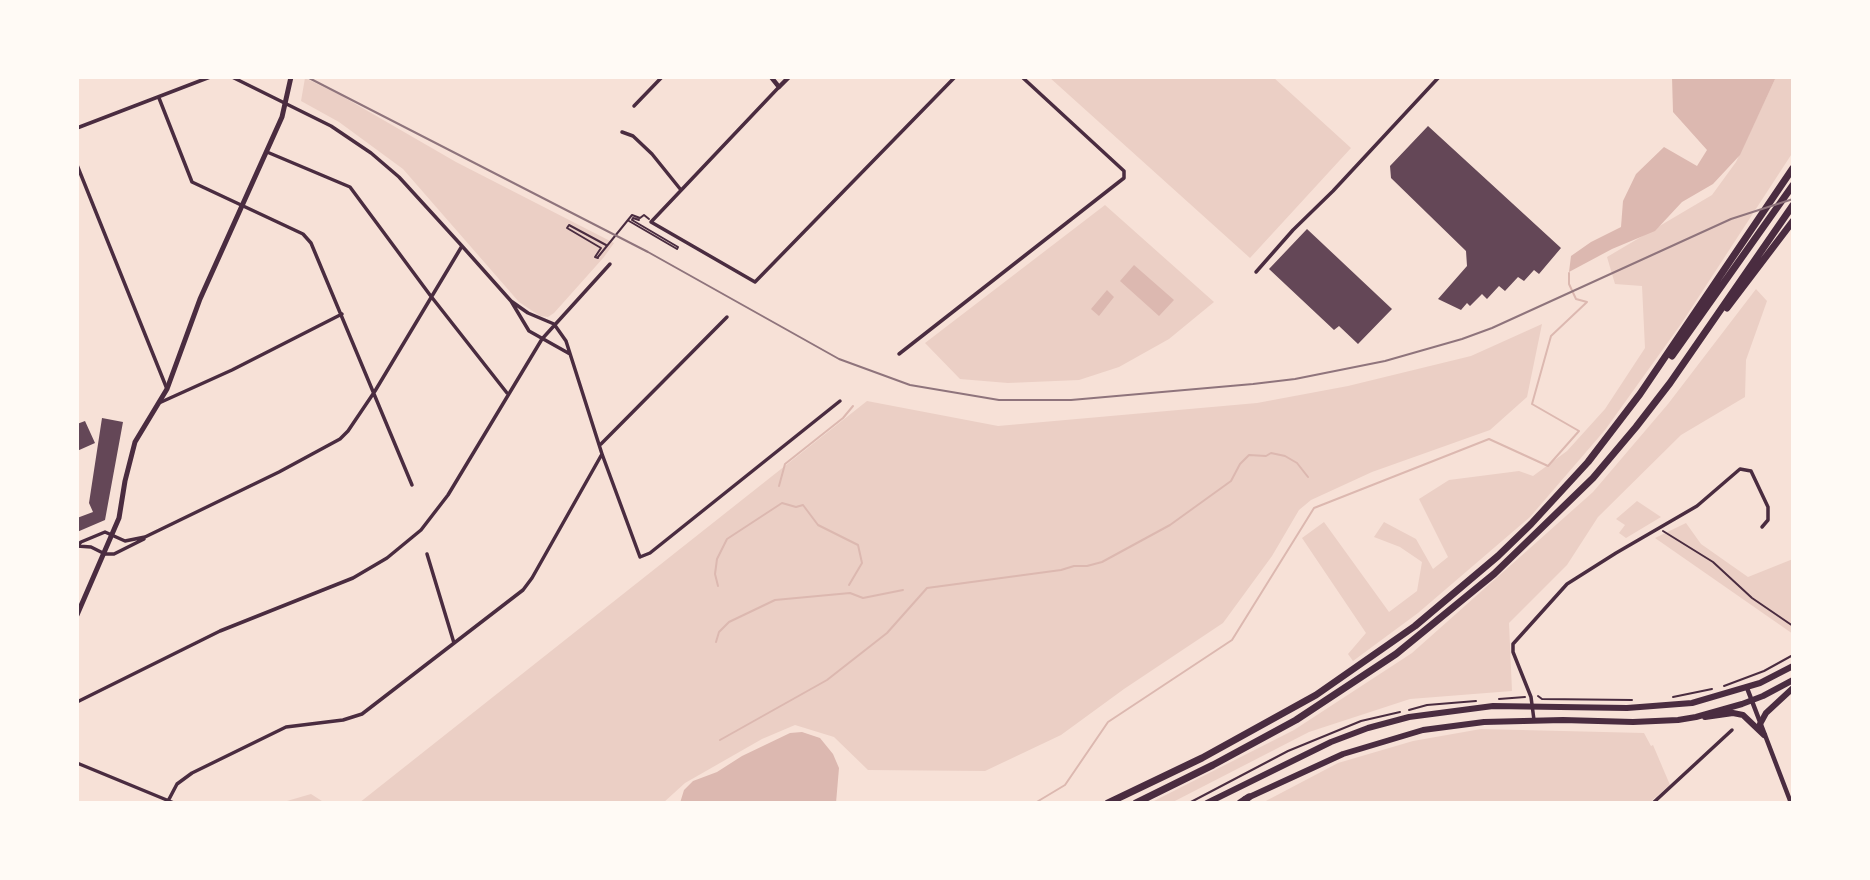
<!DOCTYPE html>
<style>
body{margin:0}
#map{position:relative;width:1870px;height:880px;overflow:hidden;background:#f7e1d7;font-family:"PT Sans Narrow",sans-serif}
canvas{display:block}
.frame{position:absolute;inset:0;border:79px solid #fffaf5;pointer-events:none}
</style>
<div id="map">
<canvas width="1870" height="880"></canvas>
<div class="frame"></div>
</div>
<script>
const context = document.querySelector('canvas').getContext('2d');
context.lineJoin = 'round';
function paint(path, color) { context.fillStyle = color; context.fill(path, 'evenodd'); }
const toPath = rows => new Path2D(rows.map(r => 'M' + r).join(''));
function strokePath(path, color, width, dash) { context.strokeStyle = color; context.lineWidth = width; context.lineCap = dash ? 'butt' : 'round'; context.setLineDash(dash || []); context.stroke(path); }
paint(toPath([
 [1049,77,1273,77,1351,148,1250,258],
 [1776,77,1793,77,1793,152,1681,324,1605,430,1530,517,1418,613,1353,661,1348,654,1366,633,1302,538,1324,522,1389,612,1417,591,1422,562,1400,547,1374,537,1384,522,1416,539,1433,569,1448,557,1419,499,1449,480,1519,471,1533,476,1567,451,1605,409,1645,348,1642,286,1615,284,1607,257,1712,195,1736,162],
 [305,78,340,95,456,162,614,243,604,257,554,313,548,317,540,316,519,302,403,169,339,122,301,101],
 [1105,205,1214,302,1169,339,1119,367,1079,380,1008,383,960,379,925,343],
 [1756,289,1767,301,1746,360,1745,397,1681,435,1598,517,1567,565,1509,623,1512,691,1410,699,1309,732,1171,803,1150,803,1294,730,1412,653,1593,492,1668,404],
 [1542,324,1527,397,1490,430,1372,472,1311,500,1299,510,1272,556,1223,623,1124,689,1061,735,985,771,868,770,834,737,795,725,762,739,685,783,663,803,359,803,867,401,998,426,1257,403,1348,386,1471,356],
 [1637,501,1661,517,1626,538,1619,533,1625,525,1616,519],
 [1686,523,1701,544,1748,577,1793,559,1793,634,1655,538],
 [1481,729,1644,733,1651,746,1653,745,1670,785,1649,803,1262,803,1338,763,1413,741],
 [311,794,325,803,280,803]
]), '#ebcfc5');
paint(toPath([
 [1672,77,1776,77,1740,155,1713,184,1682,202,1655,231,1612,249,1569,272,1571,256,1591,242,1621,227,1623,201,1636,174,1664,147,1697,166,1707,150,1673,112],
 [1134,265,1174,300,1159,316,1120,281],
 [1107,290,1114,297,1099,316,1091,309],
 [802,732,820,738,833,754,839,768,836,803,680,803,684,790,693,781,717,772,742,756,790,733]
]), '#dcb8b0');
strokePath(toPath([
 [779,486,785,464,843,418,853,406],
 [718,586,715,574,717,559,727,539,782,503,796,507,803,505,818,525,858,545,862,563,849,585],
 [716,642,719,632,729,622,775,600,850,593,863,598,903,590],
 [720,740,827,680,887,633,927,588,1061,570,1074,566,1087,566,1102,562,1170,525,1231,481,1240,464,1249,455,1266,456,1271,453,1285,456,1297,463,1308,477],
 [1035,803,1065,785,1108,722,1232,640,1314,508,1489,439,1548,466,1579,431,1532,404,1551,336,1587,302,1576,299,1569,284,1569,273]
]), '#dcb8b0', 2);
paint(toPath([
 [1428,126,1561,248,1539,274,1534,270,1524,281,1518,277,1505,291,1499,286,1487,299,1482,294,1470,306,1467,303,1461,310,1438,299,1467,266,1466,251,1391,178,1390,166],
 [1307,229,1392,309,1358,344,1339,326,1334,330,1269,269],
 [102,418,123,422,105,520,77,532,77,518,93,512,89,503],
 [85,421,95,443,77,451,77,424]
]), '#644757');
strokePath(toPath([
 [629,221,677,249,678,247,632,220,633,218,639,220],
 [598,257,632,215,640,218,644,215,649,219],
 [598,258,595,257,601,248,567,228,569,225,606,245],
 [1663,531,1713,562,1752,598,1793,626],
 [1724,686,1764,671,1793,655],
 [1538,696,1542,699,1632,700],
 [1673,697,1712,689],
 [1499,699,1525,697],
 [1409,710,1427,705,1476,701],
 [1189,803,1288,751,1361,721,1400,712]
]), '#4a2c40', 2);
strokePath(toPath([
 [232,77,331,126,371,153,399,177,462,246,511,301,529,331,570,354],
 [779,87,651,222,755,282,955,77],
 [159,98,192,182,303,234,311,243,412,485],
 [634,106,662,77],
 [77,128,210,77],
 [622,132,633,136,652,154,681,190],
 [267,152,350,187,430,295,507,393],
 [77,165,167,389],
 [1256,272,1293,230,1333,191,1439,77],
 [511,301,528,313,554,324,566,341,602,454,640,557,650,553,840,401],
 [899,354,1124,178,1124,171,1022,77],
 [159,403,232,370,342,314],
 [601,444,727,317],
 [77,546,81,542,105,532,125,541,145,537,279,472,340,439,348,431,375,391,462,246],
 [77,546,91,547,105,554,114,554,144,539],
 [427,554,454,643],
 [77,702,220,631,353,578,387,558,421,530,448,495,542,339,610,264],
 [1534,720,1531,697,1513,652,1513,644,1567,584,1616,553,1697,506,1740,469,1751,471,1768,507,1768,520,1762,527],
 [77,763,174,803],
 [167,803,177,784,192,773,286,727,343,720,362,714,523,590,532,578,602,454],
 [1653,803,1732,730]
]), '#4a2c40', 3.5);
strokePath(toPath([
 [771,77,779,87,789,77],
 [1747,688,1791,803]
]), '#4a2c40', 4.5);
strokePath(toPath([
 [77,615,119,518,125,481,135,442,167,389,200,299,282,117,291,77]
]), '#4a2c40', 5);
strokePath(toPath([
 [1705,717,1733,713,1743,715,1764,735],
 [1760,724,1766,713,1793,688],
 [1245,799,1343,754,1423,730,1484,722,1563,720,1633,722,1678,720,1696,717,1742,704,1763,696,1793,680],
 [1207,803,1331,742,1368,728,1409,717,1493,706,1627,708,1692,703,1760,683,1793,666]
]), '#4a2c40', 6);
strokePath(toPath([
 [1727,308,1793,221],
 [1672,356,1793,185],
 [1108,803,1202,758,1316,695,1415,626,1498,556,1531,524,1588,462,1640,394,1793,168],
 [1136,803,1213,765,1296,720,1396,654,1494,574,1593,478,1636,427,1670,383,1793,205],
 [1240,803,1249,797]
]), '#4a2c40', 7);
strokePath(toPath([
 [307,77,648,252,839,359,910,385,999,400,1071,400,1253,384,1295,379,1385,361,1462,339,1492,328,1731,219,1793,199]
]), '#8f747c', 2);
</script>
